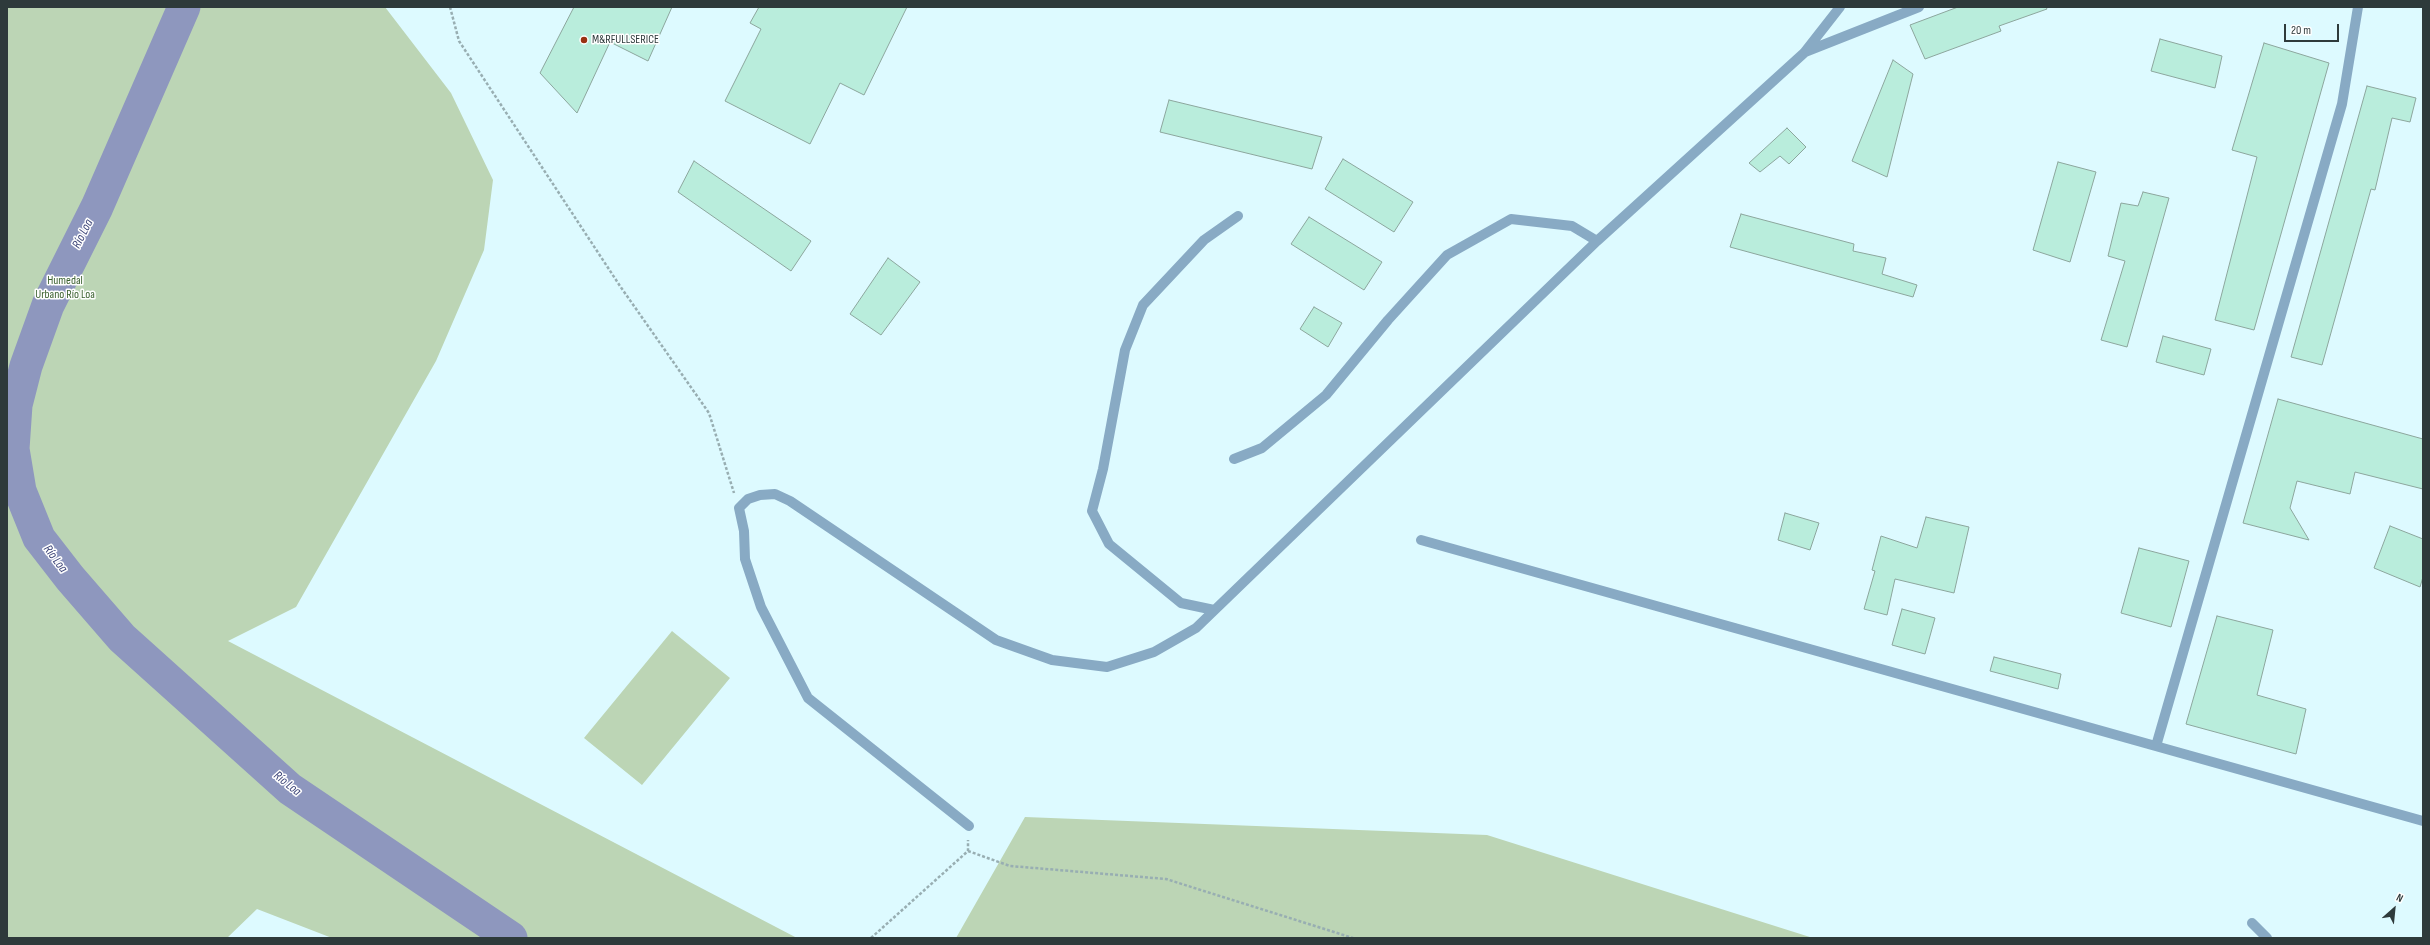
<!DOCTYPE html>
<meta charset="utf-8">
<style>
body{margin:0}
#map{position:relative;width:2430px;height:945px;overflow:hidden;background:#ddfaff;font-family:"Sofia Sans Condensed",sans-serif}
canvas{display:block}
.frame{position:absolute;inset:0;border:8px solid #2e3a3b;pointer-events:none}
.north{position:absolute;left:2374px;top:889px;width:40px;height:40px;-webkit-text-stroke:3px #fff;paint-order:stroke;rotate:27deg;font-size:11px;font-weight:700;line-height:16px;text-align:center;color:#2e3a3b}
.north::after{content:'';display:block;margin:auto;width:14px;height:18px;background:#2e3a3b;clip-path:polygon(50% 0,100% 100%,50% 72%,0 100%)}
.scale{position:absolute;left:2284px;top:24px;width:55px;height:18px;box-sizing:border-box;border:2px solid #2e3a3b;border-top:0;padding-left:5px;font-size:12px;line-height:14px;white-space:nowrap;color:#2e3a3b;-webkit-text-stroke:3px #fff;paint-order:stroke}
</style>
<div id="map">
<canvas width="2430" height="945"></canvas>
<div class="frame"></div>
<div class="north">N</div>
<div class="scale">20 m</div>
</div>
<script>
const context = document.querySelector('canvas').getContext('2d');
context.lineJoin = 'round';
function paint(path, color) { context.fillStyle = color; context.fill(path, 'evenodd'); }
const toPath = rows => new Path2D(rows.map(r => 'M' + r).join(''));
function strokePath(path, color, width, dash) { context.strokeStyle = color; context.lineWidth = width; context.lineCap = dash ? 'butt' : 'round'; context.setLineDash(dash || []); context.stroke(path); }
function label(font, color, halo, rows, align = 'center') {
  context.font = font + ' "Sofia Sans Condensed",sans-serif'; context.lineWidth = 3; context.setLineDash([]); context.textBaseline = 'middle'; context.strokeStyle = halo; context.fillStyle = color; for (const [text, x, y, turn = 0] of rows) {
    context.save(); context.translate(x, y); context.rotate((+turn || 0) * Math.PI / 180); context.textAlign = isNaN(turn) ? turn : align; if (halo) context.strokeText(text, 0, 0); context.fillText(text, 0, 0); context.restore();
  }
}
paint(toPath([
 [7,7,385,7,451,93,493,180,484,250,436,361,296,607,228,641,797,938,332,938,257,909,227,938,7,938],
 [672,631,730,678,642,785,584,738],
 [1025,817,1487,835,1813,938,956,938]
]), '#bcd5b5');
strokePath(toPath([
 [184,7,97,207,48,305,26,366,16,405,13,449,20,491,39,538,70,578,122,638,290,789,511,938]
]), '#8e97be', 33);
const building = toPath([
 [574,7,672,7,648,61,610,42,577,113,540,73,574,7],
 [759,7,907,7,864,95,840,83,810,144,725,101,761,29,750,23,759,7],
 [1958,7,2046,7,2047,9,1999,26,2001,31,1925,59,1910,25,1958,7],
 [2160,39,2222,56,2215,88,2151,71,2160,39],
 [2264,43,2329,63,2254,330,2215,320,2257,157,2232,150,2264,43],
 [1893,60,1913,74,1887,177,1852,161,1893,60],
 [2367,86,2416,98,2410,122,2392,118,2375,190,2371,189,2322,365,2291,357,2367,86],
 [1169,100,1322,137,1312,169,1160,132,1169,100],
 [1787,128,1806,147,1789,164,1780,156,1760,172,1749,163,1787,128],
 [1343,159,1413,202,1394,232,1325,189,1343,159],
 [694,161,811,241,791,271,678,192,694,161],
 [2058,162,2096,172,2070,262,2033,250,2058,162],
 [2143,192,2169,198,2127,347,2101,340,2125,261,2108,256,2121,203,2138,206,2143,192],
 [1741,214,1854,244,1853,251,1886,258,1882,274,1917,285,1913,297,1730,247,1741,214],
 [1309,217,1382,262,1364,290,1291,244,1309,217],
 [888,258,920,282,881,335,850,314,888,258],
 [1314,307,1342,323,1328,347,1300,329,1314,307],
 [2163,336,2211,349,2204,375,2156,362,2163,336],
 [2278,399,2423,439,2423,489,2355,472,2350,494,2297,481,2290,508,2309,540,2243,523,2278,399],
 [1785,513,1819,523,1810,550,1778,540,1785,513],
 [1926,517,1969,527,1954,593,1895,579,1887,615,1864,609,1875,571,1872,570,1881,536,1917,548,1926,517],
 [2390,526,2423,539,2423,577,2420,587,2374,568,2390,526],
 [2139,548,2189,561,2171,627,2121,613,2139,548],
 [1902,609,1935,618,1925,654,1892,645,1902,609],
 [2217,616,2273,630,2257,695,2306,709,2296,754,2186,724,2217,616],
 [1994,657,2061,674,2058,689,1990,671,1994,657]
]);
paint(building, '#b9eddc');
strokePath(building, '#8ca69d', 1);
strokePath(toPath([
 [450,7,459,41,620,286,709,413,734,493],
 [968,851,1010,866,1166,879,1353,938],
 [871,938,968,851,968,840]
]), '#98aeb2', 2.5, [3, 2]);
strokePath(toPath([
 [1805,52,1919,7],
 [1234,459,1262,448,1326,395,1388,320,1447,255,1511,219,1572,226,1597,241],
 [1421,540,2423,821],
 [1214,610,1181,603,1109,544,1092,511,1103,469,1125,350,1143,305,1204,240,1238,216],
 [2156,746,2342,104,2358,7],
 [969,826,808,698,761,607,745,559,744,531,739,508,748,499,760,495,775,494,790,501,996,640,1052,660,1107,667,1154,652,1196,628,1597,241,1804,53,1840,7],
 [2252,923,2267,938]
]), '#88aac4', 10);
for (const [x, y, r, color] of [
 [584,40,4,"#993112"]
]) { const dot = new Path2D(); dot.arc(x, y, r, 0, 2 * Math.PI); context.fillStyle = color; context.fill(dot); strokePath(dot, '#fff', 1.5); }
label('12px', '#2e3a3b', '#fff', [
 ["M&RFULLSERICE",592,40]
], 'left');
label('12px', '#3b612f', '#fff', [
 ["Humedal",65,281],
 ["Urbano Río Loa",65,295]
]);
label('italic 13px', '#3a4276', '#fff', [
 ["Río Loa",83,234,-63],
 ["Río Loa",55,559,53],
 ["Río Loa",287,784,39]
]);
</script>
